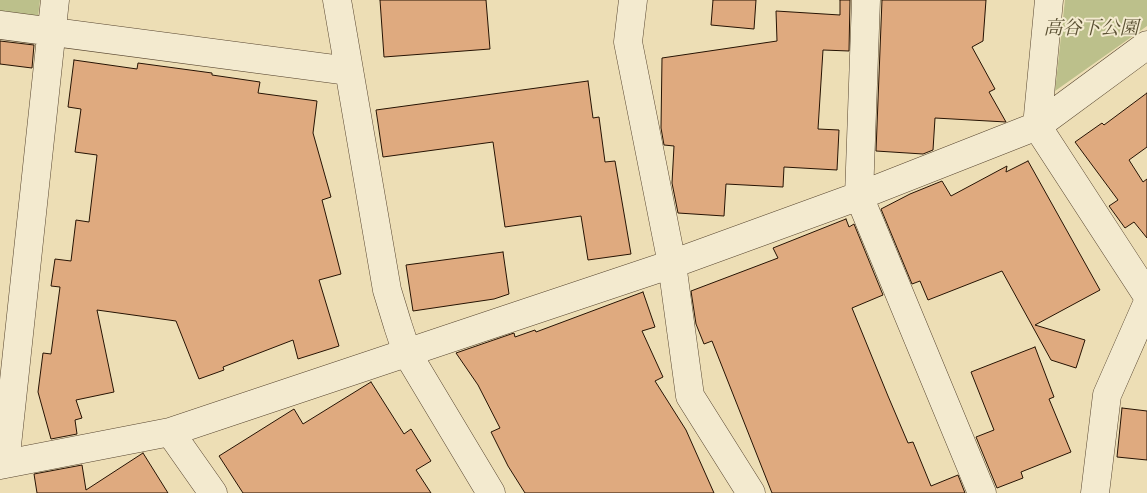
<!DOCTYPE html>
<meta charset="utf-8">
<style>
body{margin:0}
canvas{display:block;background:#eddeb5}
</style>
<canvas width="1147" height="493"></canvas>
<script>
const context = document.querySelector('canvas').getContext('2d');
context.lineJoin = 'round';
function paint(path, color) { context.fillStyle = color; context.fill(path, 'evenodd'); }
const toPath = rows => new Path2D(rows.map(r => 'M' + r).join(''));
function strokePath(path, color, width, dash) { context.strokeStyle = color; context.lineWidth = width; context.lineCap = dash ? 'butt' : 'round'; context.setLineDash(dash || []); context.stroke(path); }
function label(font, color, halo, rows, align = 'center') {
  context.font = font + ' "IM FELL DW Pica","Noto Serif JP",serif'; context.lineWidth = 4; context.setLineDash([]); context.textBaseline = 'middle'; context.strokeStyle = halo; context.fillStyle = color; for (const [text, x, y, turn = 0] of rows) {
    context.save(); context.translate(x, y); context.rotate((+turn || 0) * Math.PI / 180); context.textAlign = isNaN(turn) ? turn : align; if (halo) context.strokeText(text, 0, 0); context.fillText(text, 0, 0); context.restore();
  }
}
paint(toPath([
 [0,0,40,0,38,17,0,11],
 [1065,0,1147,0,1147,26,1055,91]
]), '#bcc08b');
const building = toPath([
 [380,0,486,0,490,49,384,57,380,0],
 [713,0,756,0,754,29,711,25,713,0],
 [840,0,850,0,849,51,823,50,818,129,839,130,837,170,784,167,783,187,726,184,724,216,678,213,672,183,674,146,664,145,661,128,662,58,777,41,776,11,840,15,840,0],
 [882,0,986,0,983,41,972,47,995,89,989,92,1006,122,935,118,933,150,923,154,876,151,882,0],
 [0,41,34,45,32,68,0,64,0,41],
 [74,60,137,69,138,63,212,73,212,75,260,82,258,93,317,101,313,133,331,197,322,200,341,274,319,280,339,346,298,359,293,340,223,367,224,370,199,379,176,321,97,310,114,392,76,400,82,418,75,420,77,434,51,439,38,392,43,353,51,354,60,287,51,286,55,259,71,261,76,220,89,222,97,155,75,152,81,109,68,107,74,60],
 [588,81,593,118,599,117,605,162,615,161,631,254,588,260,581,216,505,227,493,142,383,157,376,110,588,81],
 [1147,93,1147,147,1129,160,1143,182,1147,179,1147,238,1134,222,1125,228,1109,206,1118,200,1075,142,1102,123,1104,125,1147,93],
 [1028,161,1100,290,1035,325,1085,340,1076,368,1051,360,1002,271,928,300,920,281,912,284,881,209,910,194,942,181,951,196,1007,166,1006,172,1028,161],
 [846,219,849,227,854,224,883,295,852,308,888,396,908,443,913,442,931,486,958,475,965,493,772,493,712,341,704,344,696,324,691,291,778,258,773,248,846,219],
 [503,252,509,294,494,299,413,311,406,265,503,252],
 [643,292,655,327,642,331,663,377,655,381,686,430,714,493,525,493,508,466,491,432,500,428,478,385,456,353,514,333,515,337,535,330,536,332,643,292],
 [1035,347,1054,397,1049,399,1071,452,1021,472,1023,478,997,488,976,437,994,430,971,372,1035,347],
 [371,382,404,434,411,429,431,461,416,470,431,493,243,493,219,456,294,409,303,424,371,382],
 [1122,408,1147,411,1147,460,1117,457,1122,408],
 [143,453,168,493,37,493,34,474,82,465,86,490,143,453]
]);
paint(building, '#dfaa7f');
strokePath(building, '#261303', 1);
const minor = toPath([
 [337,0,387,290,398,326,407,353,491,493],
 [633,0,628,42,672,264,690,396,751,493],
 [866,0,859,196,982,493],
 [1049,0,1037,126,1147,295],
 [0,25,349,71],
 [170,432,213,493],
 [5,464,55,0],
 [0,465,170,432,672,264,859,196,1037,126,1147,45],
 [1095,493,1107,395,1147,304]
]);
strokePath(minor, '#584630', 29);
strokePath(minor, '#f3eacf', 28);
label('italic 19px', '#5a5033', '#f3eacf', [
 ["高谷下公園",1091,30]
]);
</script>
